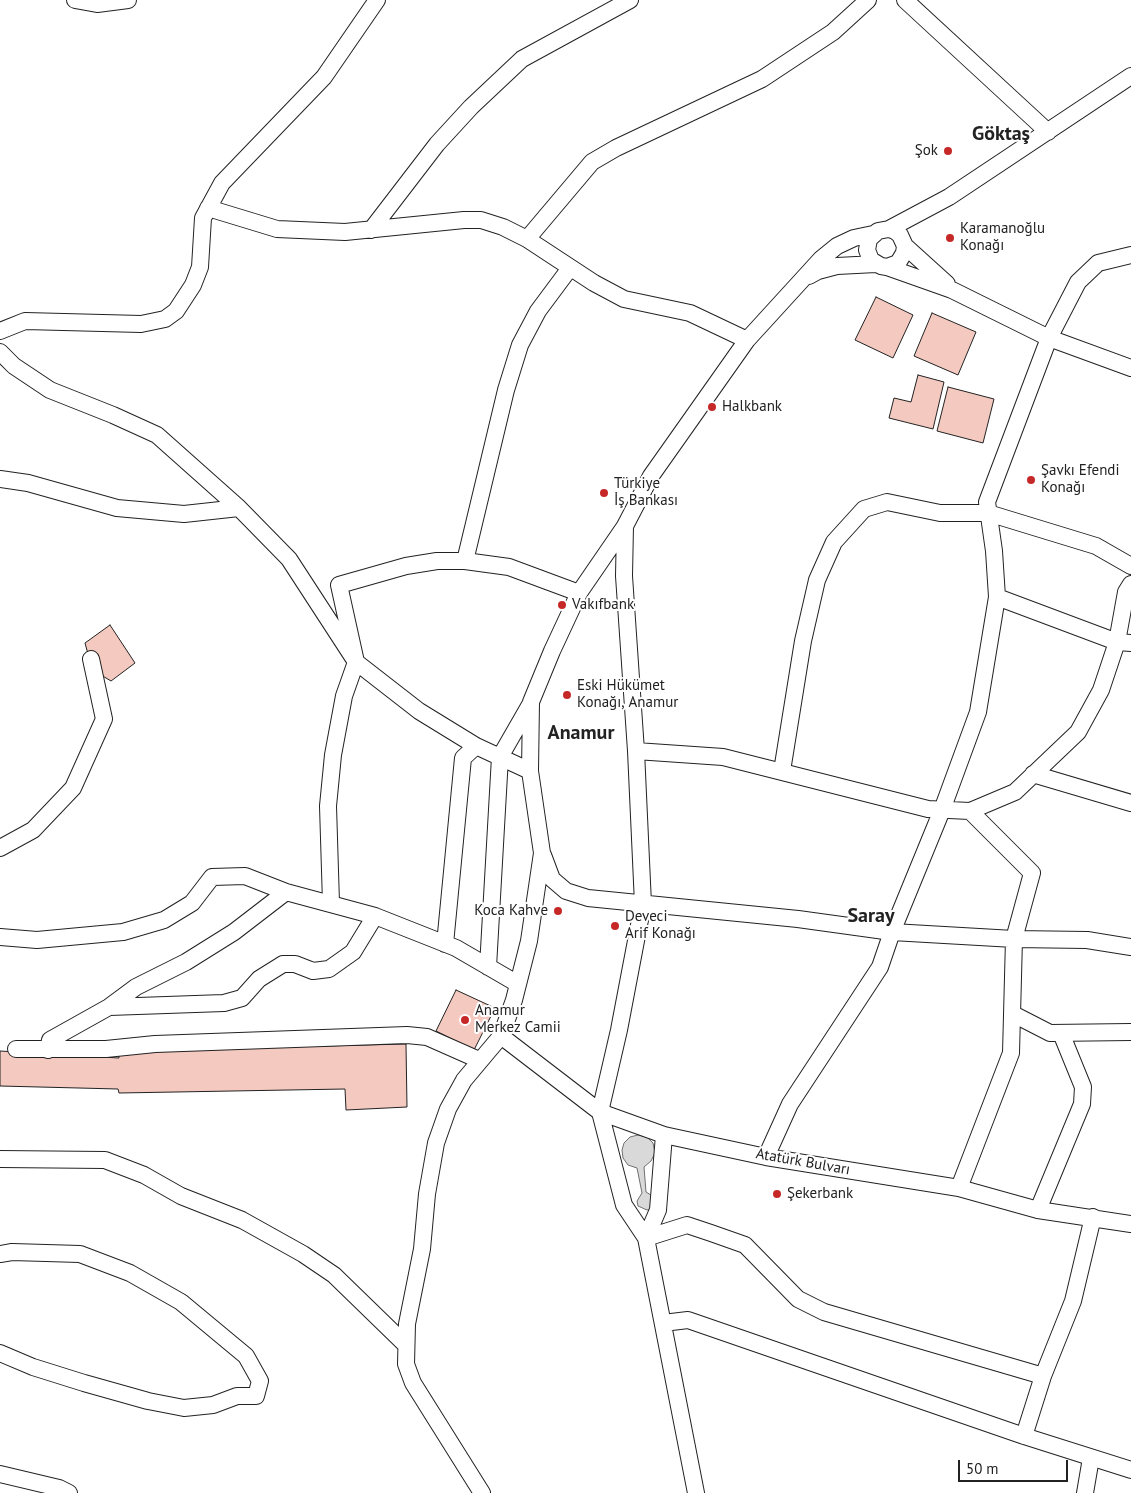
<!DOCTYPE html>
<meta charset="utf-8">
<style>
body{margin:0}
#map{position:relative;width:1131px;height:1493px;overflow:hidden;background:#fff;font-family:"PT Sans",sans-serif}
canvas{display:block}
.scale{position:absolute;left:958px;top:1460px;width:110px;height:22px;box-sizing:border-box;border:2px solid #222;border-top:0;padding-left:6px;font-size:15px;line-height:18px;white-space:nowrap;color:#222;-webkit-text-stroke:4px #fff;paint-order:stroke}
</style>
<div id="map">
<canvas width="1131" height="1493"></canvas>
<div class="scale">50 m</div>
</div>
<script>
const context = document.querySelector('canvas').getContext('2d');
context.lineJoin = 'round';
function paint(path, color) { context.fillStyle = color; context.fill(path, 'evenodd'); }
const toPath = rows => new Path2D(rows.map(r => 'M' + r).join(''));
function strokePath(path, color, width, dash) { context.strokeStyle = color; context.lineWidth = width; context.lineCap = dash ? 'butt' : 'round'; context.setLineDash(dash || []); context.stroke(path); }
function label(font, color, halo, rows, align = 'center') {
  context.font = font + ' "PT Sans",sans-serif'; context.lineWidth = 4; context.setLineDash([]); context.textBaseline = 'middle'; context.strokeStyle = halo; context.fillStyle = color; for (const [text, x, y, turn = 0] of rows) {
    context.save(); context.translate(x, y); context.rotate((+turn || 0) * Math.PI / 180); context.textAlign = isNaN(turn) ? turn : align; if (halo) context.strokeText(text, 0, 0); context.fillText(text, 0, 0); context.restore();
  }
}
const water = toPath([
 [638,1135,647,1137,653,1143,655,1153,651,1161,644,1167,646,1192,654,1197,651,1209,647,1210,638,1206,637,1201,642,1193,637,1168,628,1165,623,1158,622,1150,624,1143,630,1137,638,1135]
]);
paint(water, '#d9d9d9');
strokePath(water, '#6f6f6f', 1);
const building = toPath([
 [876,297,913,315,893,358,855,340,876,297],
 [932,313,976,332,958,375,914,356,932,313],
 [918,375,944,382,933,429,889,418,894,398,911,402,918,375],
 [948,387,994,399,983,443,937,431,948,387],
 [110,625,135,663,111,681,101,675,88,654,85,643,110,625],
 [456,990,495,1008,474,1050,436,1031,456,990],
 [406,1044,407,1107,346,1110,345,1089,119,1093,118,1089,0,1086,0,1051,119,1058,118,1051,406,1044]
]);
paint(building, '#f3c9c0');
strokePath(building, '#222', 1);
const minor = toPath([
 [75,0,97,4,128,0],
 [905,0,1048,132],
 [208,208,277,229,345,232,464,220,481,220,503,227,527,239,594,283,624,299,690,313,747,340],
 [889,229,949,197,1131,76],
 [371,230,437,144,471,107,522,59,630,0],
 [527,239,592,162,616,148,762,79,833,32,868,0],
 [905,246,904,253,898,263,887,267,881,266,871,260,867,250,869,239,878,231,889,229,895,231,900,235,905,246,947,284],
 [887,267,952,290,1049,338,1131,368],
 [809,276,818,271,837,266,876,264],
 [0,331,25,321,141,324,165,319,176,311,193,285,200,267,203,218,222,183,324,77,377,0],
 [0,352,14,366,50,390,113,415,157,435,239,508,289,559,356,662,344,696,333,755,328,806,331,903],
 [0,479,28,483,117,508,184,514,239,508],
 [465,561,506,390,520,345,538,311,570,268],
 [997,597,1117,642,1131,643],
 [636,751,723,757,928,809,970,811,1015,792,1078,732,1101,690,1117,642,1126,592,1131,584],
 [530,771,476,746,419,711,356,662,339,585,406,566,437,561,465,561,509,567,579,593],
 [782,771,803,641,817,580,834,542,864,509,887,502,940,513,988,513,1096,546,1131,566],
 [1033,774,1131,803],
 [0,848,33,830,73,788,104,719,91,659],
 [543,855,552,879,566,891,588,898,798,919,892,932,1014,939,1087,940,1131,947],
 [0,937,37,940,123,932,164,920,192,903,212,877,245,876,286,892,375,916,456,948,518,984],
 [445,944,463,758,476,746],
 [488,967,500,757,531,703],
 [109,1007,224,1003,242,998,259,979,283,964,295,964,313,971,329,969,353,952,375,916],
 [1013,1014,1050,1033,1131,1032],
 [501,1036,600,1112,664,1135,766,1157,959,1188,1038,1210,1131,1224],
 [16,1049,106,1049,155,1044,407,1035,427,1037,479,1060],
 [48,1050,50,1040,109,1007,136,987,186,962,234,932,286,892],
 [766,1157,790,1104,880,967,892,932,942,810,978,712,997,597,994,551,987,502,1049,338,1078,282,1098,263,1131,255],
 [0,1159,105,1160,144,1175,181,1196,242,1220,303,1254,334,1275,406,1345],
 [959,1188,1011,1053,1014,939,1032,873,970,811],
 [1038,1210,1082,1104,1083,1087,1061,1033],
 [646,1238,687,1225,711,1233,745,1245,798,1299,824,1312,1043,1376],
 [646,1238,658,1210,664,1135],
 [0,1254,12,1252,80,1254,130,1273,181,1302,246,1356,260,1381,256,1396,237,1396,213,1405,184,1408,148,1401,84,1383,33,1367,0,1353],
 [663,1323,688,1320,1024,1436,1131,1470],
 [1024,1436,1043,1376,1073,1301,1093,1217],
 [0,1474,59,1488,69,1493],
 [482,1493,413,1383,406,1364,407,1324,422,1249,427,1194,436,1143,448,1109,464,1080,501,1036,514,1000,529,941,542,853,530,771,531,702,552,651,579,593,625,526],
 [696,1493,646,1238,624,1205,600,1112,619,1030,643,904,636,751,624,576,625,526,651,476,747,340,821,259,837,246,854,238,873,234],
 [1085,1493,1091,1458]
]);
strokePath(minor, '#222', 18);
strokePath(minor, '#fff', 16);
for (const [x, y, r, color] of [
 [948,151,5,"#c62828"],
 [950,238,5,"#c62828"],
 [712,407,5,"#c62828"],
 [1031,480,5,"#c62828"],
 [604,493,5,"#c62828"],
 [562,605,5,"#c62828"],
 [567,695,5,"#c62828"],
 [558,911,5,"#c62828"],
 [615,926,5,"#c62828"],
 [465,1020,5,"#c62828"],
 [777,1194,5,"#c62828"]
]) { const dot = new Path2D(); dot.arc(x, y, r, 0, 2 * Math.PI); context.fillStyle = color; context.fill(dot); strokePath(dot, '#fff', 2); }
label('15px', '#222', '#fff', [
 ["Şok",938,151,"right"],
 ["Karamanoğlu",960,229],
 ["Konağı",960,246],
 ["Halkbank",722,407],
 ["Şavkı Efendi",1041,471],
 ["Konağı",1041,488],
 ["Türkiye",614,484],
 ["İş Bankası",614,501],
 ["Vakıfbank",572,605],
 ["Eski Hükümet",577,686],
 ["Konağı, Anamur",577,703],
 ["Koca Kahve",548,911,"right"],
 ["Deveci",625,917],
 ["Arif Konağı",625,934],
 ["Anamur",475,1011],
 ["Merkez Camii",475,1028],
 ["Şekerbank",787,1194]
], 'left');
label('15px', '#222', '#fff', [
 ["Atatürk Bulvarı",803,1162,10]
]);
label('bold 20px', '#222', '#fff', [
 ["Göktaş",1001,134],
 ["Anamur",581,733],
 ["Saray",871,916]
]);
</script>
